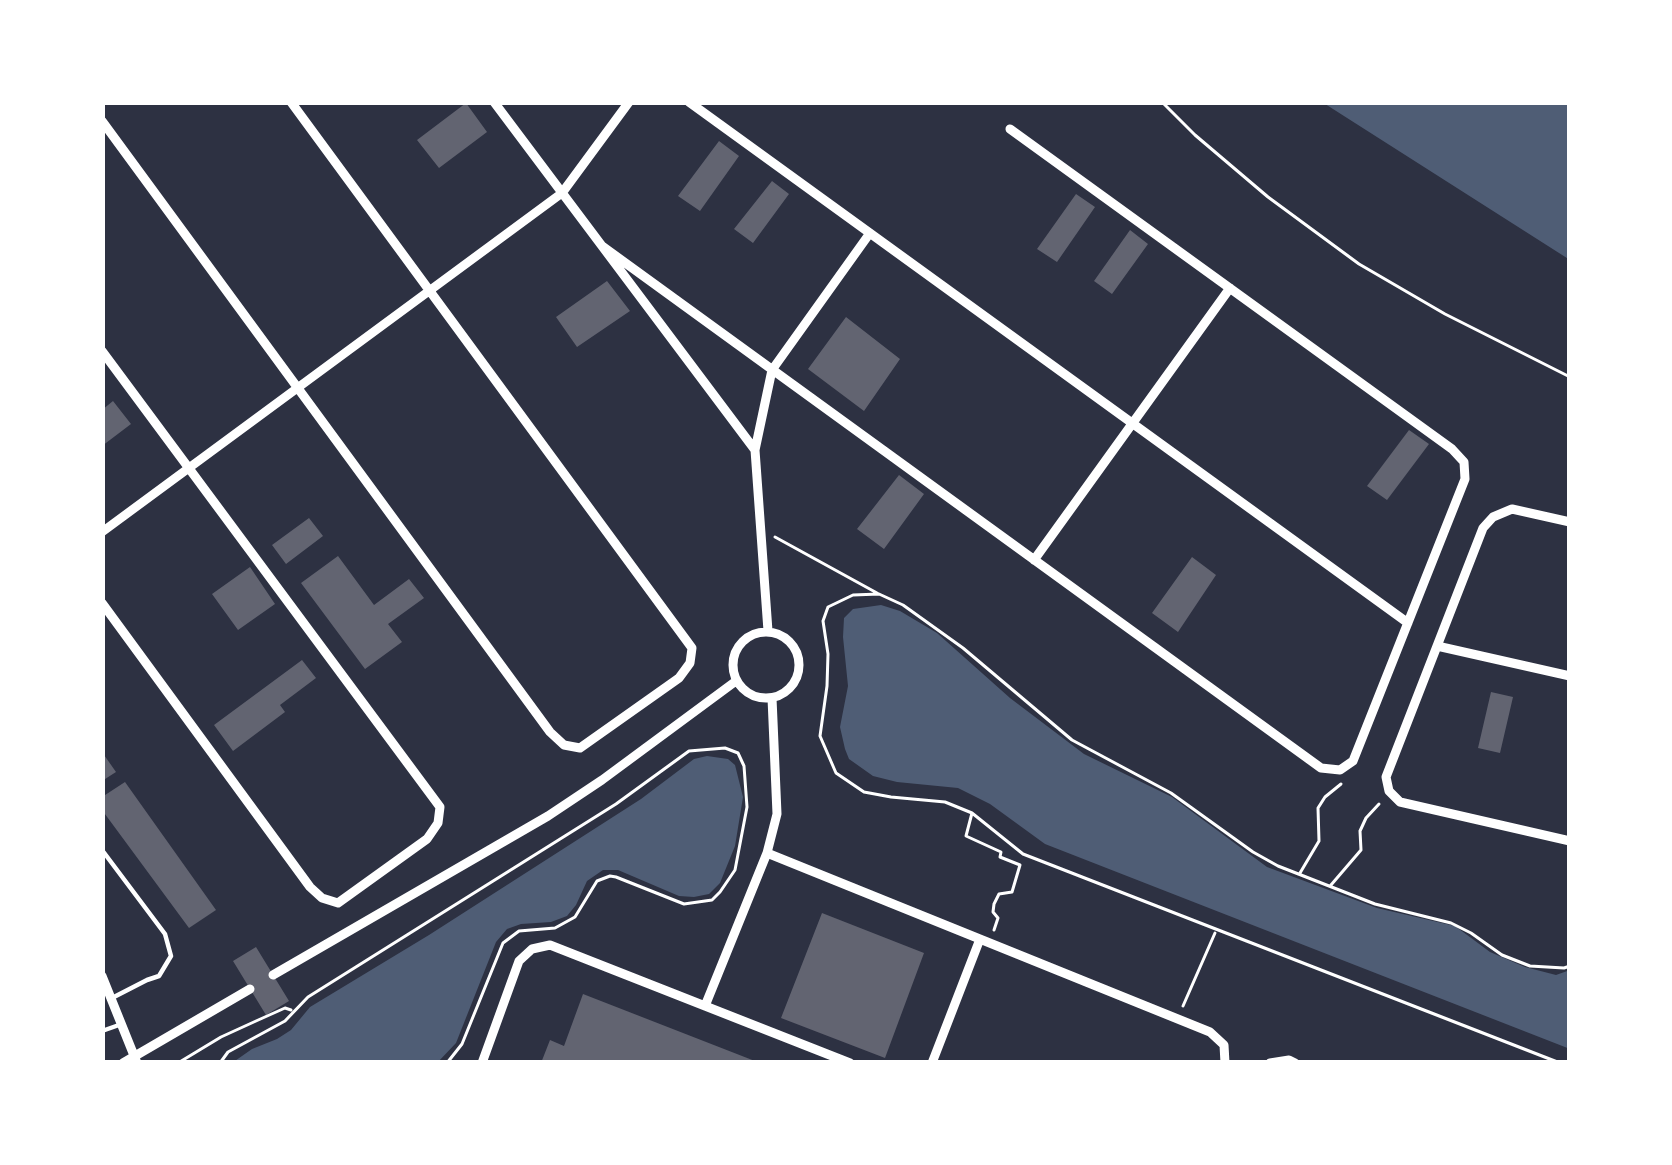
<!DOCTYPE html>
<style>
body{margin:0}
#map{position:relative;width:1672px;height:1165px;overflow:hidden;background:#2d3142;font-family:"Roboto Condensed",sans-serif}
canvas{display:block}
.frame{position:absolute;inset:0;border:105px solid #fff;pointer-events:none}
</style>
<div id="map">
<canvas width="1672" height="1165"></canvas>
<div class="frame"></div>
</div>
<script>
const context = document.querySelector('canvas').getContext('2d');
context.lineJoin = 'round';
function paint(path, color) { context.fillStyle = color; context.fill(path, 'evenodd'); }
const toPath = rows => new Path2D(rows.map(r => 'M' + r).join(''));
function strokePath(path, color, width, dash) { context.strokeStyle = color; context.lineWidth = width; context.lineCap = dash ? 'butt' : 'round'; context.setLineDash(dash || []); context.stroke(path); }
paint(toPath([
 [1322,102,1570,102,1570,260],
 [881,605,900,611,937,633,1010,698,1084,754,1172,797,1267,867,1377,908,1455,926,1490,952,1525,967,1556,975,1570,970,1570,1049,1045,844,990,804,958,788,897,782,873,776,849,759,845,749,840,727,848,686,843,637,844,618,853,609],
 [707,756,728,759,735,765,743,797,735,846,720,883,709,894,694,897,679,896,618,870,603,870,587,881,576,905,567,916,551,922,521,924,507,929,496,942,456,1043,437,1063,232,1063,252,1049,277,1039,291,1030,310,1007,429,935,641,799,694,759]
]), '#4f5d75');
paint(toPath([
 [466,103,487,132,439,168,417,140],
 [719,141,739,156,700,211,678,196],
 [772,181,789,194,753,243,734,229],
 [1076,194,1095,207,1057,262,1037,249],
 [1130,230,1148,244,1112,294,1094,281],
 [607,281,630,311,577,347,556,317],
 [846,317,900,359,864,411,808,369],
 [113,401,131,424,102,446,102,410],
 [1409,430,1429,444,1387,500,1367,486],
 [899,475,924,494,884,549,857,529],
 [309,518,323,536,286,564,272,545],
 [338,556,374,605,409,579,424,598,388,624,402,642,365,669,301,583],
 [1192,557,1216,575,1178,632,1152,613],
 [250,567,275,604,238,630,212,594],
 [302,660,316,678,280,705,285,712,233,751,214,725],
 [1491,692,1513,697,1500,753,1478,748],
 [102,752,116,772,102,781],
 [125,782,216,910,189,928,102,810,102,797],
 [822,913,924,953,885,1058,781,1018],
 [256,947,289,1001,266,1015,233,961],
 [583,994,760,1063,541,1063,550,1040,564,1046]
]), '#626471');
strokePath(toPath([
 [1162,102,1195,135,1268,197,1359,264,1445,314,1570,377],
 [775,537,877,593],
 [972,813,966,836,1001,852,1000,857,1020,865,1012,892,999,894,994,904,993,912,998,918,994,930],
 [1300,873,1319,841,1318,808,1325,797,1341,784],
 [1331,885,1361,850,1360,831,1366,818,1379,804],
 [1183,1006,1215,933],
 [178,1063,221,1037,256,1021,285,1008,291,1010],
 [220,1063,228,1052,285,1021,308,997,616,804,689,751,725,748,738,753,744,766,747,807,735,870,720,892,712,900,684,904,616,877,610,876,597,881,575,917,555,928,519,931,503,943,462,1044,447,1063],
 [1560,1063,1023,854,972,813,945,802,891,797,864,792,836,773,820,736,827,686,828,654,823,621,828,607,853,595,879,594,903,605,963,648,1072,740,1171,793,1253,852,1278,866,1375,904,1451,923,1471,933,1502,955,1530,966,1564,968,1570,966]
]), '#fff', 3);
strokePath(toPath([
 [102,850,165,934,171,956,159,976,147,980,112,998],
 [102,1031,119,1025]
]), '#fff', 4.5);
strokePath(toPath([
 [494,102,755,450,768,631],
 [689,102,1408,623],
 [102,121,550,732,564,745,580,748,679,678,690,663,692,648,291,102],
 [602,246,1321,768,1340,770,1353,761,1465,479,1464,462,1452,449,1010,129],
 [102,351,440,807,438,823,427,839,338,903,322,898,310,887,102,603],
 [755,450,772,370,870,233],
 [1570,522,1512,509,1493,517,1483,528,1386,777,1389,791,1400,802,1570,841],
 [102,532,562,193,629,102],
 [1034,560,1230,288],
 '733 665a33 33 0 1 1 66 0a33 33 0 1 1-66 0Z',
 [1437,646,1570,676],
 [767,853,1210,1032,1224,1045,1225,1063],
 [273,975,548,816,602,780,736,681],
 [102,976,137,1063],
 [705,1006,767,853,777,814,772,698],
 [123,1063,250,989],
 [482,1063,519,961,532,949,550,945,850,1063],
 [932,1063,980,939],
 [1270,1063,1289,1060,1295,1063]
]), '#fff', 9);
</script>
